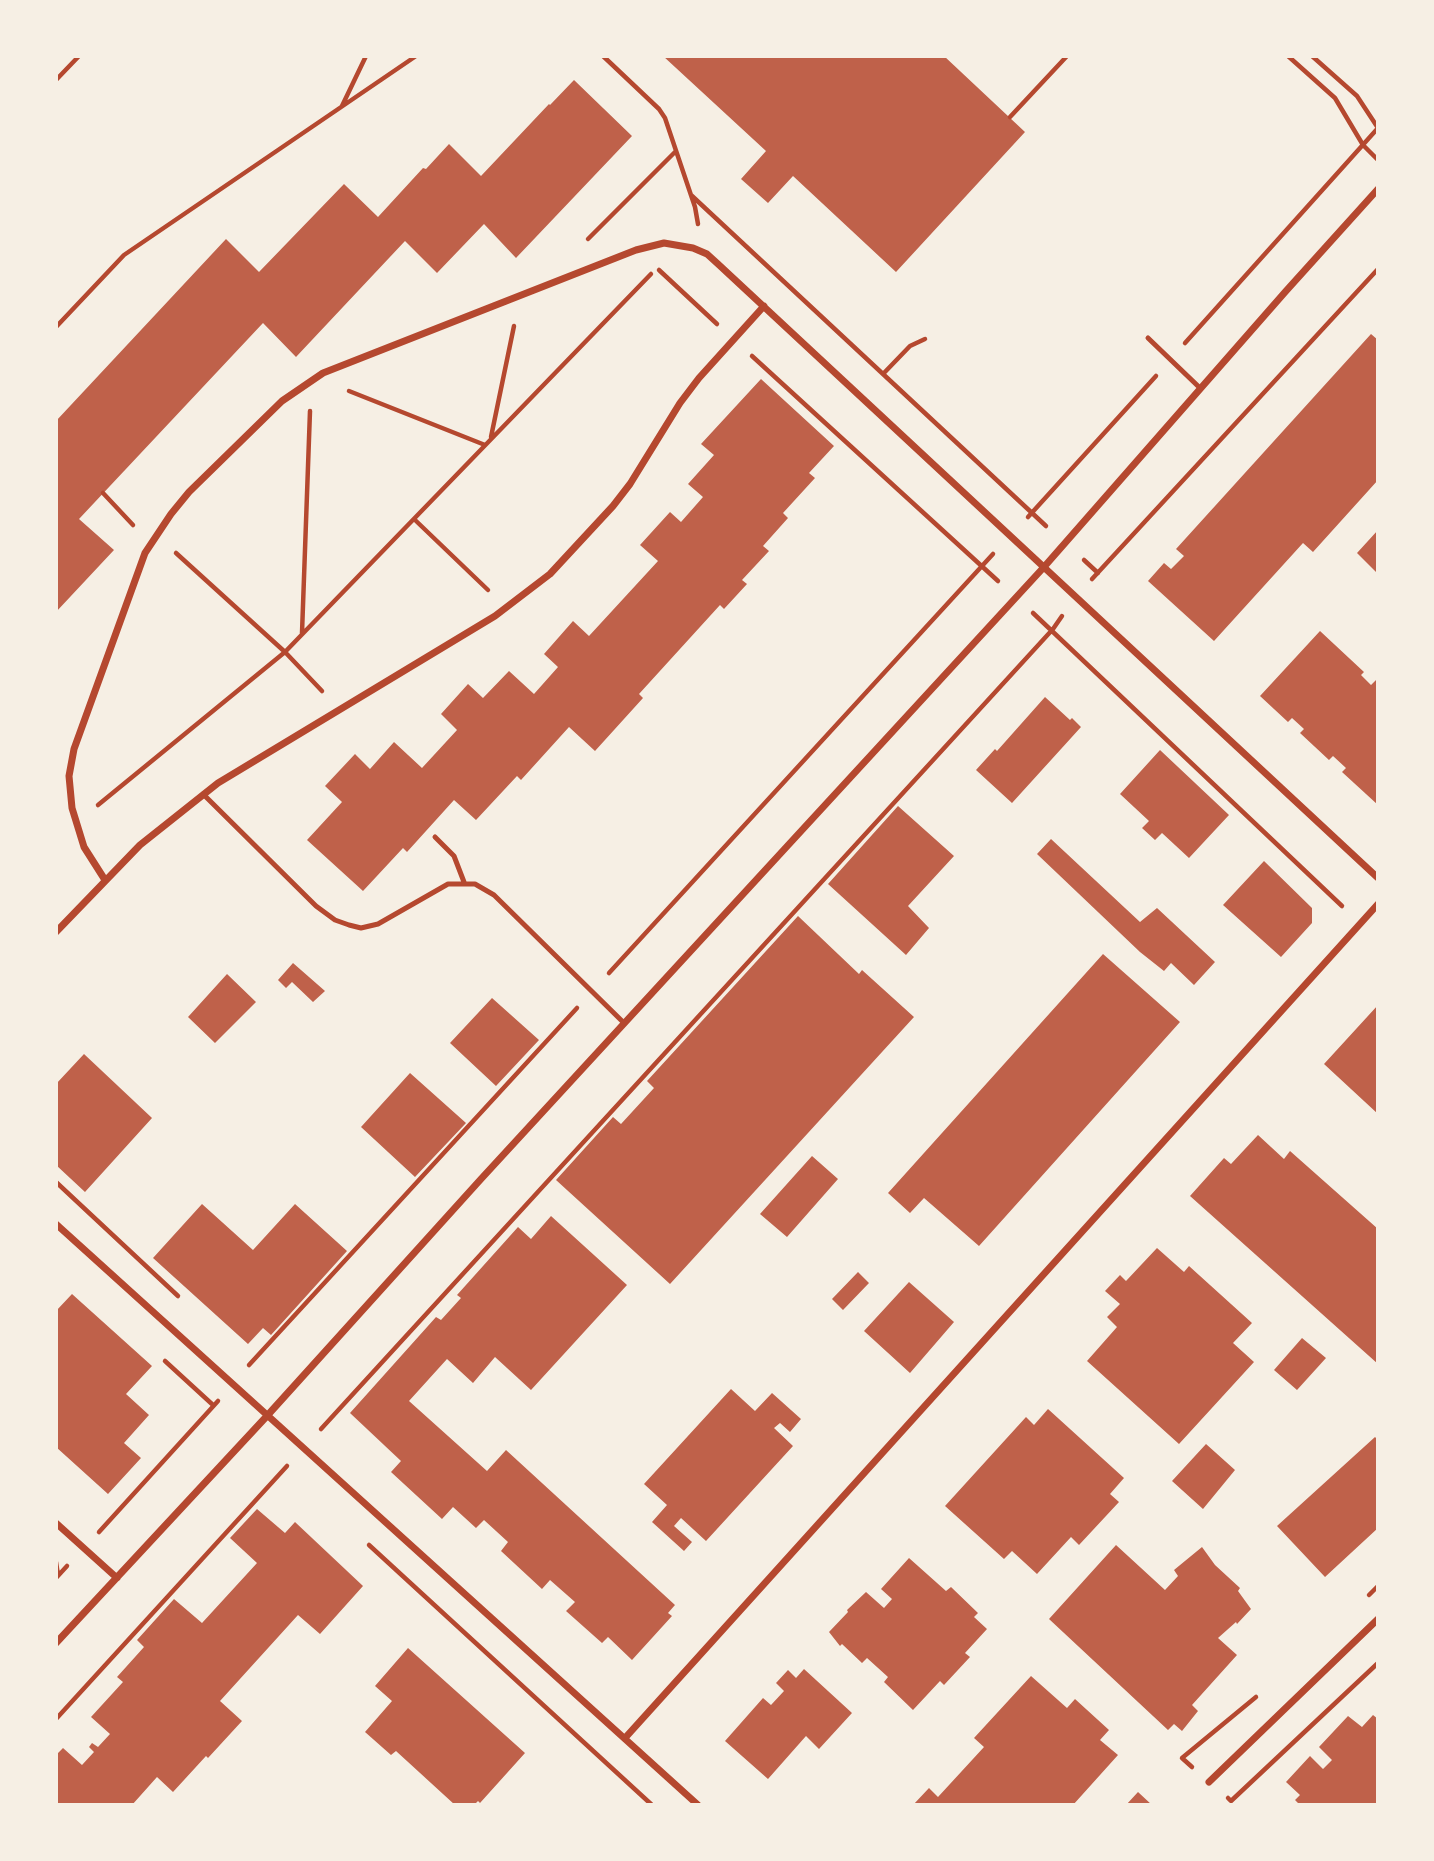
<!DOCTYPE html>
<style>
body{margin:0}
#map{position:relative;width:1434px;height:1861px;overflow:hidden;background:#f6efe4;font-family:"Titillium Web",sans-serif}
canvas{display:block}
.frame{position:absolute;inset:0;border:58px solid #f6efe4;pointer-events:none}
</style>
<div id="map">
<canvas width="1434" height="1861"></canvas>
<div class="frame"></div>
</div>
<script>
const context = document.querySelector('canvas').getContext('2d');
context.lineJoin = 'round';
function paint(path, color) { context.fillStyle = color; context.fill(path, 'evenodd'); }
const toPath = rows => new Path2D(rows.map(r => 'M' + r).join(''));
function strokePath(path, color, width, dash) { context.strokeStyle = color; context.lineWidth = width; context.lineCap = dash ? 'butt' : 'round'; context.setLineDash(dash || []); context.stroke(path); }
paint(toPath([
 [663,56,944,56,1025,132,896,272,793,176,768,203,741,179,766,151],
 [574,80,632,136,516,258,484,224,437,273,405,241,296,357,263,323,79,519,114,550,56,612,56,421,226,239,259,272,344,184,378,217,423,168,426,169,449,144,481,176,549,104,550,105],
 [1371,334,1378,340,1378,480,1313,552,1303,543,1214,641,1148,581,1164,563,1171,569,1184,556,1176,549],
 [761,379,834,446,809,473,815,478,783,513,788,518,763,546,769,551,742,580,747,584,724,609,720,605,639,694,643,698,595,751,569,727,521,780,517,776,476,820,454,800,407,852,403,848,363,891,307,840,342,802,325,786,355,754,370,769,394,742,422,768,457,730,441,714,468,684,483,698,509,671,534,694,558,667,544,654,573,621,589,636,658,561,640,545,670,512,681,522,703,497,688,484,714,455,701,444],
 [1378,530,1378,574,1357,553],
 [1320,631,1364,672,1361,675,1371,685,1378,678,1378,805,1342,772,1346,768,1333,756,1329,760,1300,733,1304,729,1292,718,1288,722,1260,696],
 [1045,697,1070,720,1072,718,1081,727,1012,803,976,770,995,749,997,751],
 [1160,750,1229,815,1189,858,1162,833,1155,840,1142,828,1149,821,1120,794],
 [898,806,954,856,908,906,929,928,906,955,828,884],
 [1051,839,1140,922,1157,908,1215,962,1194,985,1171,963,1164,971,1140,952,1037,854],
 [1264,861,1312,908,1312,923,1281,957,1223,905],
 [798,916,859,974,862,970,914,1017,670,1284,556,1180,613,1117,621,1124,654,1088,647,1081],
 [1103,954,1180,1022,979,1246,924,1198,910,1213,888,1193],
 [293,963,325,991,313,1002,292,982,286,988,278,980],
 [227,974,256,1002,215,1043,188,1017],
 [492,998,539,1040,496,1086,450,1043],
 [1378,1005,1378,1114,1324,1064],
 [84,1054,152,1118,85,1192,56,1165,56,1084],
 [410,1073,466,1123,415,1177,361,1127],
 [1258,1135,1284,1159,1290,1151,1378,1229,1378,1364,1190,1196,1224,1158,1231,1164],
 [812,1156,838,1179,787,1237,760,1214],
 [202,1204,253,1250,295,1204,347,1251,271,1335,263,1328,248,1344,153,1258],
 [551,1216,627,1285,531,1390,495,1357,473,1383,447,1359,409,1401,487,1471,506,1450,675,1605,668,1613,672,1616,632,1660,608,1637,602,1643,566,1611,575,1602,550,1580,542,1589,501,1551,508,1542,484,1520,476,1528,453,1507,442,1519,391,1472,401,1461,350,1413,436,1317,441,1320,461,1298,457,1295,518,1227,531,1239],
 [1157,1248,1184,1272,1189,1266,1252,1323,1233,1343,1254,1362,1179,1444,1087,1361,1117,1327,1107,1317,1120,1304,1105,1291,1120,1275,1126,1281],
 [858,1272,869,1283,843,1310,832,1299],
 [909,1282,954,1322,910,1373,864,1331],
 [72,1294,152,1366,126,1394,149,1415,124,1443,141,1458,108,1494,56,1447,56,1311],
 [1302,1338,1326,1358,1297,1390,1274,1370],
 [731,1389,755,1411,772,1393,801,1419,790,1432,780,1423,774,1428,793,1446,706,1541,681,1518,674,1526,692,1542,684,1551,652,1522,667,1505,644,1484],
 [1048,1409,1124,1478,1110,1494,1119,1502,1079,1545,1071,1537,1037,1574,1012,1551,1004,1559,945,1506,1026,1417,1034,1425],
 [1375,1437,1378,1440,1378,1528,1325,1577,1277,1526],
 [1206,1444,1235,1470,1203,1509,1172,1481],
 [257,1509,285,1533,295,1522,363,1586,320,1634,298,1615,220,1701,242,1721,208,1758,206,1756,173,1792,157,1777,132,1805,56,1805,56,1755,63,1748,82,1765,94,1752,89,1747,92,1743,98,1747,110,1734,91,1717,123,1682,117,1677,144,1647,137,1640,174,1599,202,1623,257,1563,230,1538],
 [1116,1545,1165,1590,1178,1576,1174,1570,1202,1547,1215,1565,1240,1588,1238,1591,1251,1609,1237,1624,1236,1622,1218,1638,1237,1655,1192,1705,1198,1711,1182,1731,1174,1724,1168,1730,1049,1619],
 [909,1558,946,1591,951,1587,978,1613,974,1617,987,1629,965,1653,970,1657,944,1685,940,1681,913,1710,884,1682,888,1677,867,1658,862,1663,842,1644,840,1646,829,1632,848,1612,847,1610,866,1592,884,1608,892,1599,881,1589],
 [408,1648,525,1753,480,1803,478,1801,474,1805,455,1805,396,1751,391,1755,365,1732,392,1701,375,1686],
 [804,1669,852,1713,819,1749,806,1736,768,1779,725,1741,763,1698,771,1705,784,1691,776,1683,788,1670,796,1678],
 [1031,1676,1067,1708,1075,1699,1109,1730,1100,1740,1118,1755,1073,1805,913,1805,929,1788,938,1797,984,1747,974,1738],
 [1373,1715,1378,1719,1378,1805,1300,1805,1295,1800,1300,1795,1286,1782,1310,1756,1323,1769,1332,1760,1319,1747,1348,1716,1362,1727],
 [1138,1792,1152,1805,1126,1805]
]), '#bf614a');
strokePath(toPath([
 [603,56,659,109,665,118,695,207,698,224],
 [1288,56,1335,98,1363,145,1378,160],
 [56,80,79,56],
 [342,106,366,56],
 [1010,117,1067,56],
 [691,195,1046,526],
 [588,239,676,151],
 [659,270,717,324],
 [56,327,124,255,416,56],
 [1185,343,1378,128,1357,96,1312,56],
 [752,356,998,581],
 [883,374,910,346,925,339],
 [349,391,485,445],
 [491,437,514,326],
 [103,493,133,525],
 [1028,517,1156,376],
 [414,519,488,590],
 [176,553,285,652,322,691],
 [1084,560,1098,573],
 [1092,579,1378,269],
 [1033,613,1342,906],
 [302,633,310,411],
 [98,805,285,652,651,274],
 [609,973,993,554],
 [56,1182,178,1296],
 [165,1361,213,1405],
 [249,1365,577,1008],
 [321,1429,1053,629,1062,616],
 [99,1532,218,1401],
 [369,1545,652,1805],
 [56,1562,58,1575],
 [56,1578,67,1566],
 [1369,1595,1378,1586],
 [56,1719,287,1466],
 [1192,1767,1182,1758,1256,1697],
 [1228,1798,1231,1801,1378,1663]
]), '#b5482f', 4.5);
strokePath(toPath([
 [1148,338,1200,388],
 [203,794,316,906,335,920,349,925,361,928,378,924,448,884,475,884,494,895,624,1023],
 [435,837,454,856,464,882]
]), '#b5482f', 5);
strokePath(toPath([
 [105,880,84,847,72,808,69,776,74,749,145,553,171,514,189,492,282,401,323,373,636,250,664,243,693,248,707,254,718,264,1378,878],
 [56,932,140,845,218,783,495,616,550,574,613,506,630,484,680,403,699,378,764,306],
 [56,1224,698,1805],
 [56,1523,117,1578],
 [56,1643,266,1417,481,1179,1044,567,1286,291,1378,189],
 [625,1738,1378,904],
 [1209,1782,1378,1619]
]), '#b5482f', 7);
</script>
